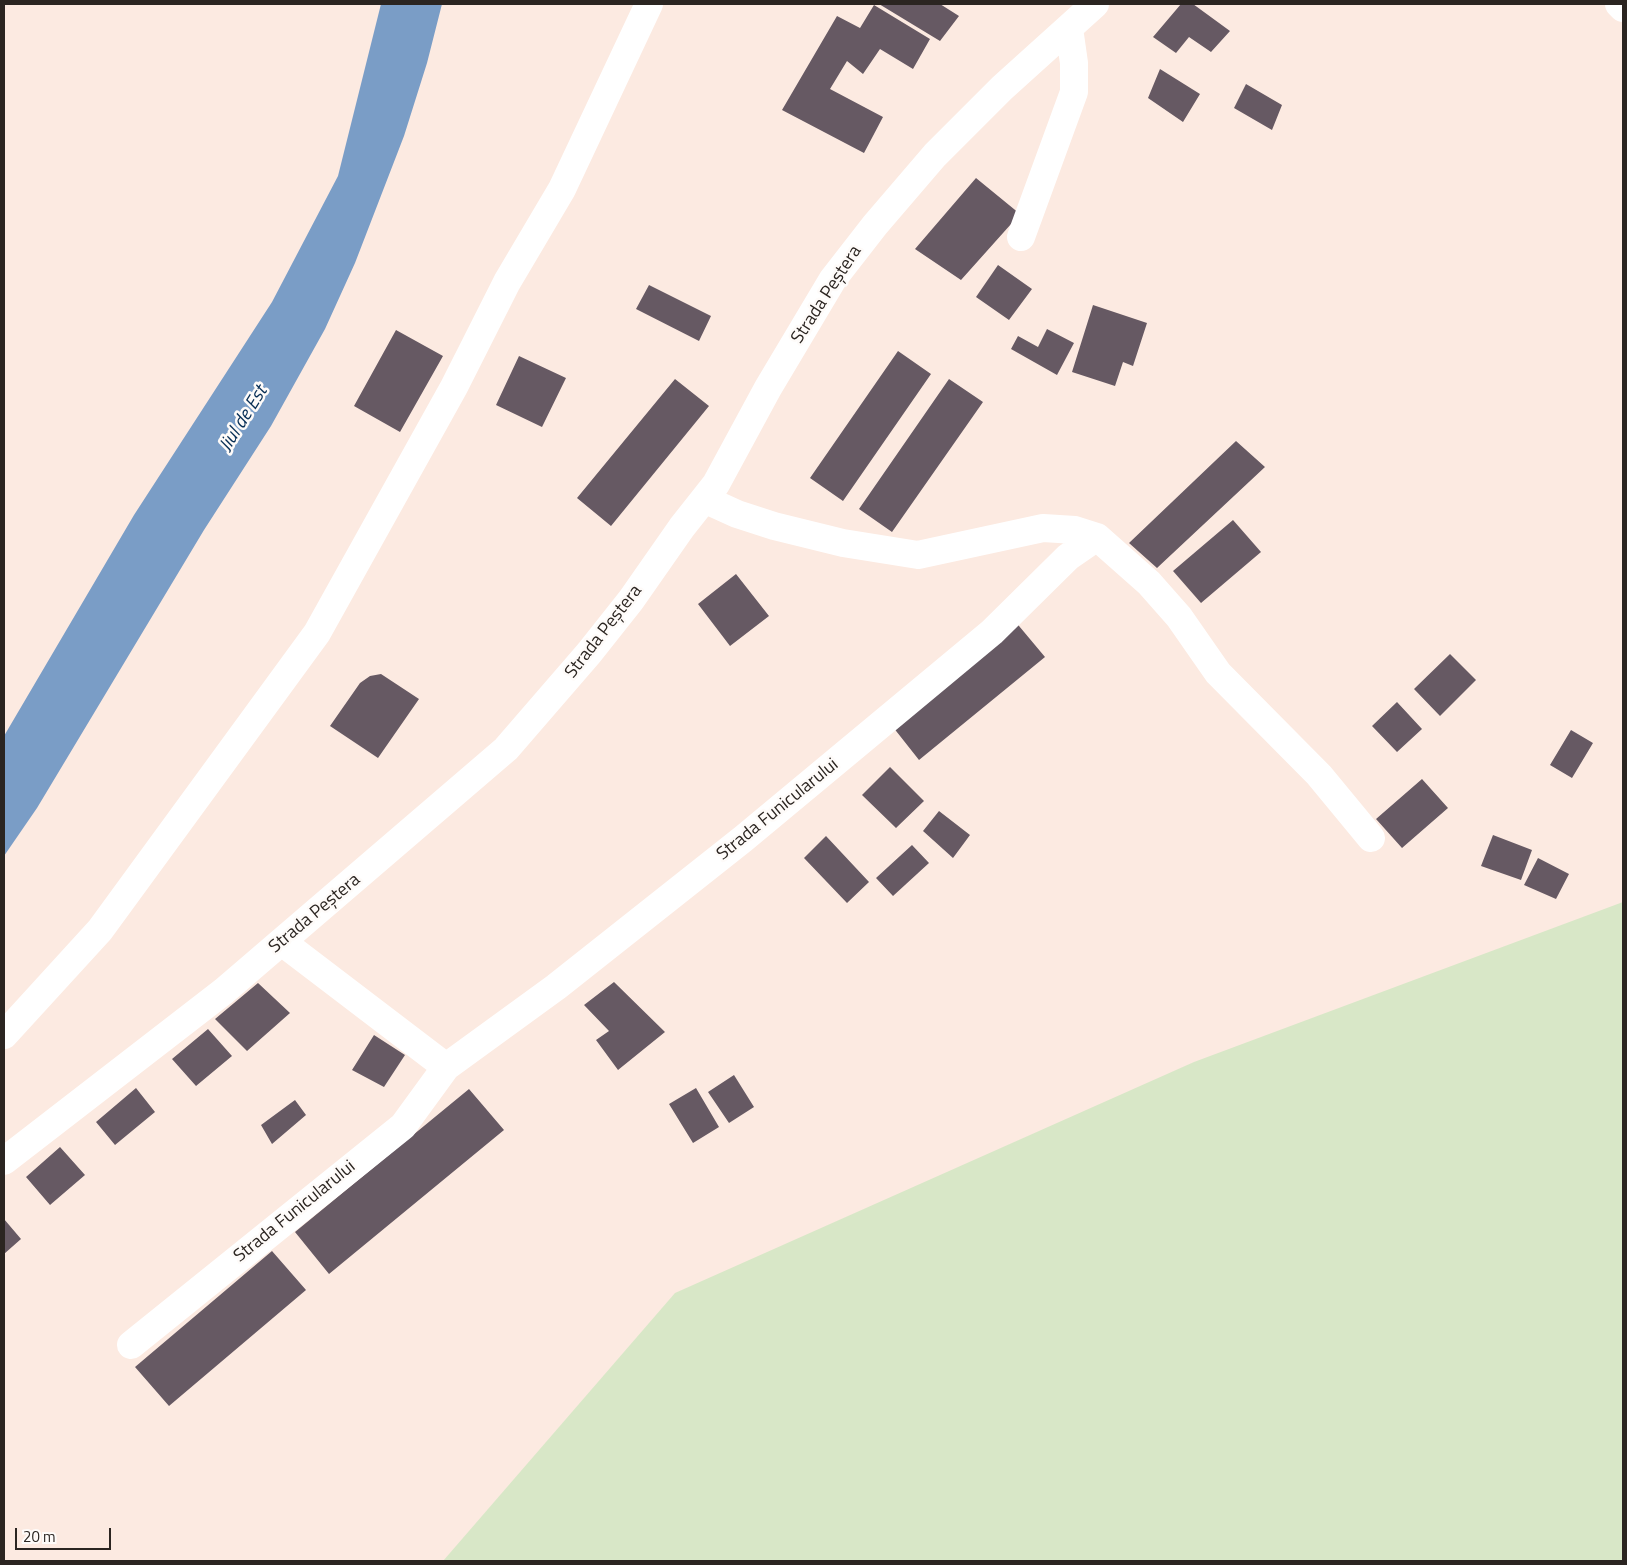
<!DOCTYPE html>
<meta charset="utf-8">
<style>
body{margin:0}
#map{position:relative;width:1627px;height:1565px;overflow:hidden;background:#fceae1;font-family:"Titillium Web",sans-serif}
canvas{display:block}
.frame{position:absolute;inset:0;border:5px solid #2b2521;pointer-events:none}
.scale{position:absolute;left:15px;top:1528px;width:96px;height:22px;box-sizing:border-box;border:2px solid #2b2521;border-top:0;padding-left:6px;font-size:15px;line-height:18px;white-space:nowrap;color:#2b2521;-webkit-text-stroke:4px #fefbf9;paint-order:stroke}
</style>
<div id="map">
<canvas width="1627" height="1565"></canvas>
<div class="frame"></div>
<div class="scale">20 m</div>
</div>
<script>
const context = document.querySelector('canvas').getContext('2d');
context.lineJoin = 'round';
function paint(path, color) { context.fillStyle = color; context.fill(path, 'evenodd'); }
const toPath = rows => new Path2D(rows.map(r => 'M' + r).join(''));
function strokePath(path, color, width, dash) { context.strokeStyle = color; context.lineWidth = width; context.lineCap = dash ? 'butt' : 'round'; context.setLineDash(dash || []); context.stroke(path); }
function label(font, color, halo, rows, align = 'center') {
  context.font = font + ' "Titillium Web",sans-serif'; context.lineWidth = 5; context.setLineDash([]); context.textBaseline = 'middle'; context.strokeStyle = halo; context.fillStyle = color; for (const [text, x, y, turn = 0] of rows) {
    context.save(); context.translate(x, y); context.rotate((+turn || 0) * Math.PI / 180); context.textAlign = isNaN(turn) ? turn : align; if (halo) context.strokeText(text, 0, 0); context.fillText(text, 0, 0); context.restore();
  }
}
paint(toPath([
 [1623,902,1623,1561,443,1561,675,1293,1194,1062]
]), '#d8e7c7');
paint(toPath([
 [381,4,442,4,427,63,404,136,355,263,325,329,271,426,204,530,37,808,4,856,4,736,134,515,272,302,338,176]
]), '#7a9dc6');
paint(toPath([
 [879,4,940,4,959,16,940,41],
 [1181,4,1193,4,1230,31,1211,52,1189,37,1176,53,1153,37],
 [874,5,930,39,913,69,880,49,863,74,847,61,830,89,883,117,864,153,782,110,837,16,860,28],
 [1160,69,1200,94,1183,122,1148,98],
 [1246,84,1282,105,1272,130,1234,108],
 [976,178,1020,214,961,280,915,249],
 [998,265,1032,289,1009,320,976,297],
 [649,285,711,316,699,341,636,309],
 [1093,305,1147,323,1133,366,1123,362,1115,386,1072,372],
 [1047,329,1074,343,1057,375,1011,349,1018,336,1038,347],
 [396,330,443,356,400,432,354,406],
 [898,351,931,374,843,501,810,478],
 [519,356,566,378,542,427,496,405],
 [675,379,709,406,611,526,577,498],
 [949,379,983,402,892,532,859,509],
 [1236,441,1265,467,1157,568,1129,543],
 [1233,520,1261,552,1201,603,1173,571],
 [736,574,769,616,730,646,698,604],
 [1014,620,1045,657,919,760,889,722],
 [1450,654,1476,680,1440,716,1414,689],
 [381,674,419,699,378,758,330,726,360,683,370,676],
 [1397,702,1422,729,1397,752,1372,726],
 [1571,730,1593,743,1572,778,1550,765],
 [890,767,924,801,896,828,862,795],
 [1422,779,1448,808,1402,848,1376,819],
 [939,811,970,835,953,858,923,831],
 [1493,835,1532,850,1521,880,1481,866],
 [826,836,869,882,847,903,804,858],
 [912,845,929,863,893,896,876,878],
 [1538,858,1569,874,1556,899,1524,885],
 [614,982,665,1032,618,1070,596,1040,609,1031,584,1005],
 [258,983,290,1013,247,1051,215,1019],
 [208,1029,232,1056,196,1086,172,1059],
 [374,1035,405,1055,384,1087,352,1070],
 [734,1075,754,1107,729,1123,708,1092],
 [136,1088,155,1112,115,1145,96,1122],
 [696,1088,719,1127,693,1143,669,1104],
 [469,1089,504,1130,329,1274,295,1232],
 [295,1100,306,1115,272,1144,261,1125],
 [60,1147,85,1175,50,1205,26,1177],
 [4,1219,21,1239,4,1254],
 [272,1251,306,1290,169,1406,135,1367]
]), '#665963');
strokePath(toPath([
 [1619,4,1623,8],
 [1021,237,1074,92,1074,63,1069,28],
 [704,499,737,514,774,526,843,543,918,555,1043,528,1075,530,1097,537,1149,583,1179,617,1218,673,1319,775,1371,838],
 [282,942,446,1067],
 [4,1035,100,930,317,633,454,387,507,282,562,189,649,4],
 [4,1161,224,991,506,749,589,653,631,600,682,527,716,484,768,388,833,279,875,225,935,155,1002,88,1095,4],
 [131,1345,403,1126,446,1067,556,987,743,839,992,632,1068,557,1097,537]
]), '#fff', 28);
label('18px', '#2b2521', '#fefbf9', [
 ["Strada Peștera",827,295,-57],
 ["Strada Peștera",604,632,-52],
 ["Strada Funicularului",778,810,-39],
 ["Strada Peștera",315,914,-40],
 ["Strada Funicularului",295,1212,-39]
]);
label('italic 19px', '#072e55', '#fefbf9', [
 ["Jiul de Est",244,419,-58]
]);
</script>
